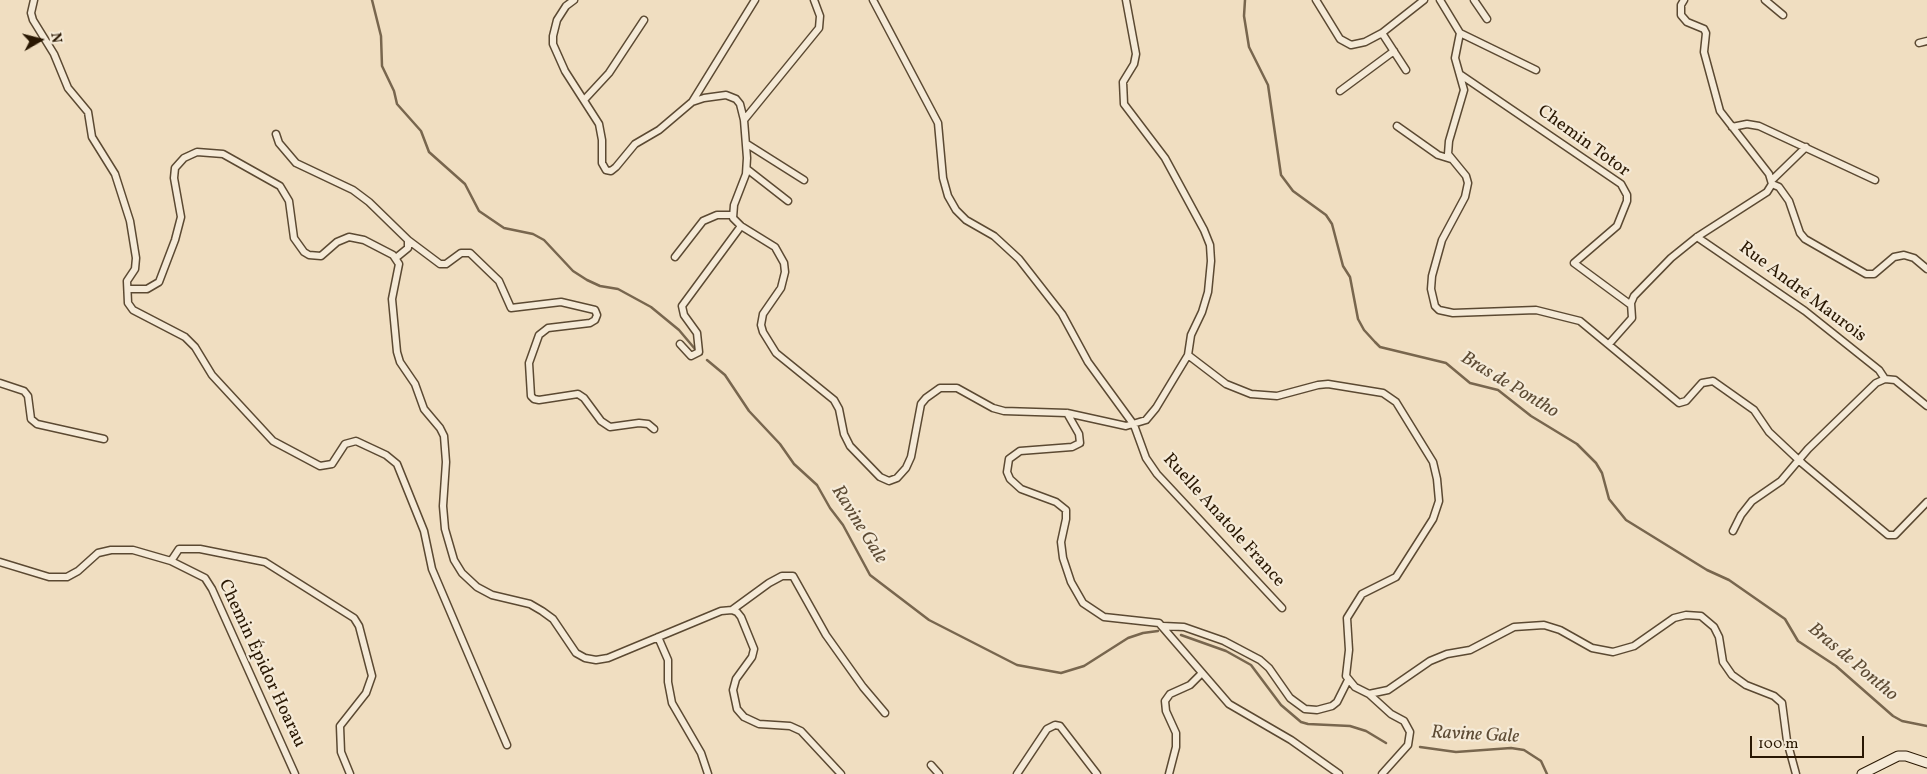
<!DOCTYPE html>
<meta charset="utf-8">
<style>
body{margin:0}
#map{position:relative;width:1927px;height:774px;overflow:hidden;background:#f0dec1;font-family:Vollkorn,serif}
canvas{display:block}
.north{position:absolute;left:15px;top:15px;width:50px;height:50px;-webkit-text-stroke:4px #f5ead7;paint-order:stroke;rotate:82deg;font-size:14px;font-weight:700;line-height:20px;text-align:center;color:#291702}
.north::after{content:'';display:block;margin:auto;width:18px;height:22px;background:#291702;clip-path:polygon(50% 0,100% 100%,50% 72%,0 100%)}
.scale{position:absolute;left:1750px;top:736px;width:114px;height:22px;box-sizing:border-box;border:2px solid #291702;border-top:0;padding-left:6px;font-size:15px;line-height:18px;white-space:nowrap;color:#291702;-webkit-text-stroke:4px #f5ead7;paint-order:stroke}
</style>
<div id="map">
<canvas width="1927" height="774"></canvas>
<div class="north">N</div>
<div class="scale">100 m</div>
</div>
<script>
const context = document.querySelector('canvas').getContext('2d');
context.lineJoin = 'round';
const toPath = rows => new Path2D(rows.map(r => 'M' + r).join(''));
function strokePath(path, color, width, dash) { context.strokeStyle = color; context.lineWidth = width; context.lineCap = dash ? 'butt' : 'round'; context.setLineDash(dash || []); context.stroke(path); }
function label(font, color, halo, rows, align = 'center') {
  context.font = font + ' Vollkorn,serif'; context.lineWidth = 4.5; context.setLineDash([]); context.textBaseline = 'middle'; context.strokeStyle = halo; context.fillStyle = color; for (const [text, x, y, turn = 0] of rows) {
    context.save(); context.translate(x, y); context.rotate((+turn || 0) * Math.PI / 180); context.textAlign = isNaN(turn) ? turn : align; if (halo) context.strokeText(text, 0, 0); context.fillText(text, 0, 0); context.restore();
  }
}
strokePath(toPath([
 [372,0,381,36,382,66,394,91,397,104,421,131,429,152,465,184,479,211,504,228,533,234,544,240,573,271,587,280,600,286,618,289,651,307,679,330,695,349],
 [1245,0,1244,16,1249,47,1268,85,1281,175,1293,191,1326,215,1332,224,1343,266,1350,277,1358,319,1364,330,1375,342,1380,347,1446,363,1470,383,1498,390,1531,416,1577,444,1596,463,1602,473,1609,499,1626,520,1707,570,1729,580,1785,619,1798,641,1836,666,1893,716,1902,721,1927,726],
 [707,360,725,375,749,411,780,444,794,464,817,485,830,508,843,525,870,575,929,620,1017,665,1061,673,1084,666,1128,638,1143,633,1158,631],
 [1181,635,1226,651,1251,665,1281,705,1301,722,1308,724,1350,726,1366,731,1386,743],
 [1420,747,1456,752,1511,748,1524,750,1541,761,1547,774]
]), '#78664e', 2.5);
const street = toPath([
 [34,0,31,13,33,20,54,54,68,88,88,112,92,137,115,174,130,221,136,258,135,269,127,281,128,303,133,310,185,337,195,347,212,375,273,441,320,466,332,464,345,444,356,441,386,455,397,464,424,531,432,569,507,745],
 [574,0,566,6,557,20,553,36,553,44,565,71,599,124,602,140,602,163,606,170,611,171,616,167,635,144,659,130,692,102,704,98,726,95,736,99,740,104,744,120,747,158,746,174,734,205,733,218,741,226,775,247,784,263,785,272,781,288,763,314,761,325,763,332,776,353,834,400,839,409,844,434,850,446,880,477,889,481,897,478,906,468,911,457,921,404,926,398,940,388,957,388,993,408,1004,411,1067,413,1126,426,1146,420,1156,408,1188,355,1191,335,1202,312,1208,292,1211,261,1210,245,1204,230,1165,158,1124,104,1123,82,1134,64,1136,54,1126,0],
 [873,0,938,123,943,178,948,196,956,210,966,220,994,236,1019,259,1062,314,1088,362,1134,425,1146,458,1157,474,1282,608],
 [1316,0,1340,39,1351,45,1365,42,1382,33,1424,0],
 [1440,0,1460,33,1455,58,1464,90,1449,141,1448,154,1466,176,1468,183,1465,197,1442,240,1432,276,1431,289,1435,306,1439,310,1453,313,1536,310,1580,321,1679,403,1686,401,1702,383,1713,381,1754,410,1769,432,1803,464,1888,535,1895,535,1927,502],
 [1474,0,1487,19],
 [1765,0,1783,15],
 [1382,33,1406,70],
 [1460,33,1536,70],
 [1919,43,1927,41],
 [1461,75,1621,184,1627,195,1627,201,1617,226,1574,263,1631,305],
 [1340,91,1394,51],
 [584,100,609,73,644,20],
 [692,102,755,0],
 [744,120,819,28,820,16,814,0],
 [1397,126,1438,155,1451,159],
 [1732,127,1747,124,1759,126,1875,180],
 [276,134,279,143,296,163,353,190,369,202,408,240,440,264,446,264,461,253,470,253,499,281,511,308,561,302,595,310,597,315,595,320,590,323,548,328,539,335,529,363,531,396,534,399,539,400,578,394,584,398,601,421,610,427,639,423,648,424,654,429],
 [747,144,804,180],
 [747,169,788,201],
 [1772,180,1806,147],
 [1772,184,1779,187,1789,201,1800,233,1805,239,1866,274,1874,274,1894,257,1904,255,1914,258,1927,269],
 [1697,237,1805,311,1879,370,1885,379],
 [397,257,408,248,408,240],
 [675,257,703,221,717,215,733,215],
 [128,289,147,289,159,282,175,240,181,217,174,178,175,168,184,158,197,152,223,154,280,186,289,201,294,238,304,252,309,255,321,256,337,242,349,237,364,240,393,255,399,264,392,299,397,352,400,362,415,384,424,409,440,428,444,436,446,462,443,506,445,529,454,560,462,573,477,587,492,595,530,604,542,611,553,619,576,653,585,658,596,660,608,658,721,611,732,610,737,612,741,617,754,649,752,657,736,679,733,690,737,709,744,717,759,724,790,726,801,731,841,774],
 [680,344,691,356,699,352,697,333,684,315,682,306,741,226],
 [1609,344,1632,318,1631,303,1634,296,1671,258,1697,237,1767,192,1772,184,1769,174,1720,111,1704,52,1706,33,1704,29,1687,22,1681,15,1681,5,1684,0],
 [1188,355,1226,384,1251,394,1277,396,1318,385,1328,384,1383,393,1396,402,1433,462,1437,479,1439,501,1433,519,1396,577,1362,594,1347,618,1349,650,1346,676,1355,687,1369,694,1388,690,1430,661,1447,654,1470,650,1514,627,1544,625,1560,630,1592,648,1613,652,1634,646,1674,618,1686,615,1701,616,1714,627,1719,637,1723,662,1732,675,1746,685,1774,696,1782,703,1787,741,1796,774],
 [0,383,24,391,28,396,31,419,37,424,104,439],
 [1067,413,1079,434,1080,443,1072,447,1020,451,1009,459,1007,472,1010,479,1021,489,1056,502,1066,510,1066,519,1061,542,1063,558,1071,582,1083,603,1104,617,1159,623,1229,704,1291,740,1339,774],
 [1733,531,1741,515,1752,501,1781,481,1808,449,1876,383,1885,379,1895,380,1927,406],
 [171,561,179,549,200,549,265,562,354,618,359,626,372,676,366,693,340,726,341,752,350,774],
 [0,562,49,577,67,577,78,571,98,553,111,550,133,550,171,561,205,578,212,589,295,774],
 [732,610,769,583,782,576,793,576,826,635,863,687,885,713],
 [1163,626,1184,627,1224,641,1260,660,1269,668,1290,698,1305,709,1317,710,1332,706,1337,702,1348,680],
 [658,637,668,660,668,682,672,703,701,753,708,774],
 [1369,694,1391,714,1404,721,1410,732,1408,745,1382,774],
 [931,765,939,774],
 [1017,774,1047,729,1055,725,1060,726,1097,774],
 [1169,774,1176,747,1176,733,1166,711,1165,701,1170,694,1190,685,1201,674]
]);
const secondary = toPath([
 [1862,774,1898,756,1906,756,1927,763]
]);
strokePath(street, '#5b4932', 9);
strokePath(secondary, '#291702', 11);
strokePath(street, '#f5ead7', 6);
strokePath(secondary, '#f5ead7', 9);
label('18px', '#291702', '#f5ead7', [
 ["Chemin Totor",1583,142,36],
 ["Rue André Maurois",1802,293,37],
 ["Ruelle Anatole France",1223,521,48],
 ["Chemin Épidor Hoarau",261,664,65]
]);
label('italic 19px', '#5d4b34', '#f5ead7', [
 ["Bras de Pontho",1509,386,31],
 ["Ravine Gale",858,525,58],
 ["Bras de Pontho",1852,663,40],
 ["Ravine Gale",1475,736,3]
]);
</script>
